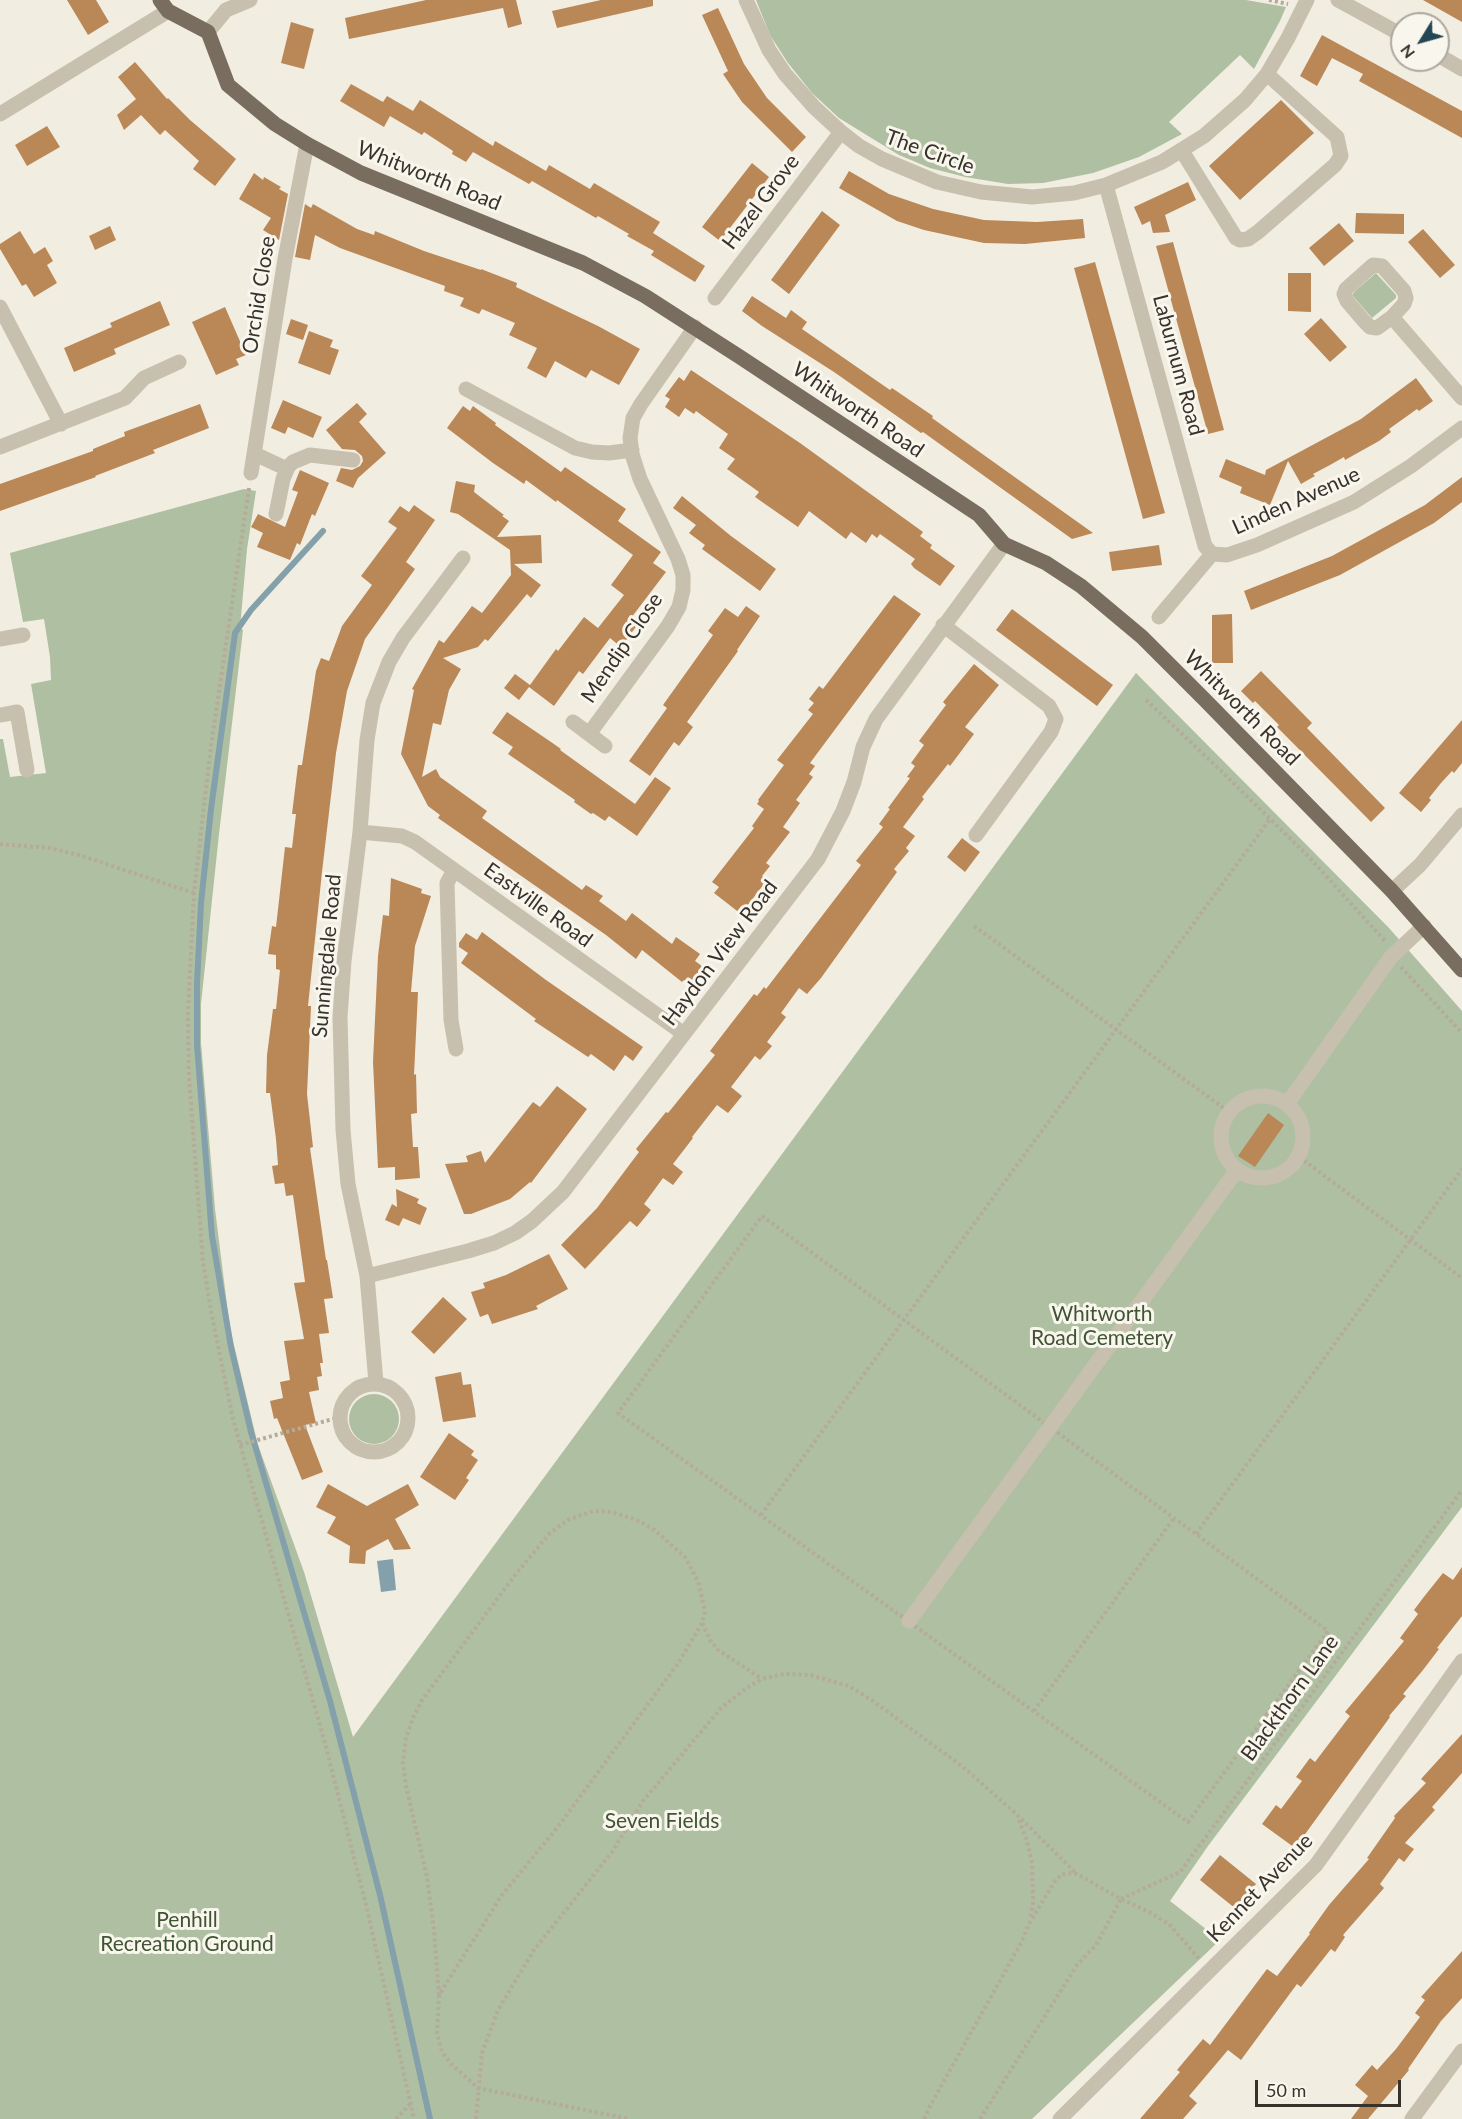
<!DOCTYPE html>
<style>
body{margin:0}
#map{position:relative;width:1462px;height:2119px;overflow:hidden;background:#f1ede1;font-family:Lato,sans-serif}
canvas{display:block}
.north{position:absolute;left:1390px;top:12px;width:60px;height:60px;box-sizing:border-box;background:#f9f6ed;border:2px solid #aca8a0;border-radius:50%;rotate:233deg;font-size:16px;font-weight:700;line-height:24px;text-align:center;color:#38322c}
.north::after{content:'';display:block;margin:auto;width:21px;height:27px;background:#254755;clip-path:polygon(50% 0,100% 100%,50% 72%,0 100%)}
.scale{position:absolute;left:1255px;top:2080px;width:146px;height:27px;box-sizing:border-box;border:3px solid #38322c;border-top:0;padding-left:8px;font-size:18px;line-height:21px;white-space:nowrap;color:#38322c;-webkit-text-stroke:4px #f9f6ed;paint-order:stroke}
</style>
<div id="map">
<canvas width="1462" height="2119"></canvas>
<div class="north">N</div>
<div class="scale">50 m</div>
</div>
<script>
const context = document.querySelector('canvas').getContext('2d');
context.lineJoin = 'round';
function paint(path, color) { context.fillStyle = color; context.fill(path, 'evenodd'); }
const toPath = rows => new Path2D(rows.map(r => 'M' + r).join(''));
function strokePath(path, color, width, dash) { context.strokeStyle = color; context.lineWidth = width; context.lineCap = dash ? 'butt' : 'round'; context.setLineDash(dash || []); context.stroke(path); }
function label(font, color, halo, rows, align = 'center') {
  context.font = font + ' Lato,sans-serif'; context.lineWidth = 6; context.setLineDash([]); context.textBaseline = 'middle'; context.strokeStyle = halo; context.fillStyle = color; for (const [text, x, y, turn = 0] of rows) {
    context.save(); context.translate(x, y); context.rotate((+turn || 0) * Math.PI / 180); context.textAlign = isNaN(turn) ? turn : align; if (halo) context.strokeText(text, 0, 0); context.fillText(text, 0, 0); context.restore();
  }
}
paint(toPath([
 [756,0,1246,0,1286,7,1280,21,1254,69,1240,55,1169,122,1182,134,1139,157,1093,173,1043,183,1008,184,965,177,930,168,899,155,839,118,812,93,788,63,770,35],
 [1376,273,1396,295,1396,298,1372,318,1352,295,1355,291],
 [244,489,256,491,247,549,240,628,243,630,219,834,201,1004,201,1043,215,1209,230,1329,258,1445,304,1572,353,1737,1136,673,1389,928,1462,1011,1462,1507,1208,1846,1170,1901,1220,1940,1032,2119,0,2119,0,739,3,739,10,777,46,773,31,684,51,680,50,657,44,619,23,622,10,553],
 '349 1419a25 25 0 1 1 50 0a25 25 0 1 1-50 0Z'
]), '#afbfa2');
paint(toPath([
 [393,1559,396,1590,381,1592,377,1561]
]), '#83a0ab');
strokePath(toPath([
 [323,531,251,610,235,633,211,809,201,903,197,983,197,1045,212,1236,231,1347,251,1432,330,1701,380,1895,430,2119]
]), '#83a0ab', 6);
paint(toPath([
 [67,0,96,0,109,22,88,35],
 [426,0,516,0,522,24,508,28,503,8,349,39,345,18],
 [601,0,653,0,653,6,557,28,552,11],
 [1423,0,1462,0,1462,22],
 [718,8,744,64,767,98,806,137,792,152,742,102,723,74,728,71,702,15],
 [291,22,314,29,304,69,281,63],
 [1322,35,1462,111,1462,138,1359,81,1363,74,1332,58,1317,86,1300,76],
 [135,62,167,99,168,98,190,120,236,159,215,186,193,169,199,161,165,130,160,135,141,115,124,130,117,115,136,99,118,77],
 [351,84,383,102,387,96,413,111,420,100,493,146,495,141,546,171,549,165,590,189,594,183,660,222,653,233,705,266,695,282,651,255,654,251,627,236,629,234,598,216,596,218,532,181,529,184,473,152,466,162,452,154,453,151,424,132,422,135,390,116,384,127,340,101],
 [1281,100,1314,133,1240,200,1209,166],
 [47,126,60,147,27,166,15,145],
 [752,163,769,177,720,241,702,227],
 [849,171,889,194,933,209,984,220,1037,222,1083,219,1085,238,1025,244,984,243,924,230,897,221,839,188],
 [254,173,263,180,264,177,281,187,279,189,288,194,279,240,263,230,271,218,239,199],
 [1188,182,1196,200,1165,215,1170,232,1153,233,1150,221,1142,225,1134,207],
 [305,204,311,208,313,204,357,229,374,235,375,231,424,251,481,270,481,269,517,283,516,287,598,326,640,349,619,385,591,370,586,378,555,361,546,378,527,368,537,348,509,335,515,323,482,309,479,314,460,306,464,298,444,291,445,286,340,248,315,235,310,260,295,257],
 [822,211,840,225,789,294,771,280],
 [1356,213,1404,214,1404,234,1355,233],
 [1339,223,1354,241,1324,266,1309,248],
 [110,226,116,240,95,250,89,236],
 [1423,229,1455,265,1440,278,1408,242],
 [20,231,34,254,45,247,53,261,47,265,57,283,34,297,26,284,22,286,0,249,0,244],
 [1173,242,1224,430,1208,434,1156,246],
 [1095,262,1165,513,1143,519,1074,268],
 [1288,273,1311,273,1311,312,1288,311],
 [752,296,786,318,791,310,807,322,802,329,890,390,892,388,933,416,932,418,1093,533,1072,539,923,432,921,433,834,372,762,326,742,311],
 [160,301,170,325,114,349,116,354,74,372,64,348,112,327,110,323],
 [225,307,246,355,236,359,239,365,216,375,192,322],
 [1321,318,1347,347,1330,362,1304,334],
 [291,319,308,325,303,340,286,334],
 [309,331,333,340,330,347,339,350,330,375,298,363],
 [691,370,800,443,923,532,920,536,932,545,930,548,955,566,940,586,914,568,911,564,915,559,880,534,877,538,872,534,866,543,851,532,846,539,809,511,798,527,755,497,759,492,727,469,735,459,719,448,728,434,696,411,694,414,685,408,679,417,665,407,670,399,665,396,679,377,684,381],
 [1416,378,1433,401,1419,411,1417,409,1389,429,1391,432,1379,441,1345,460,1344,457,1330,465,1313,474,1315,476,1301,484,1288,461,1270,505,1240,493,1242,487,1219,477,1226,459,1265,475,1266,470,1361,419],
 [283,400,322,417,313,438,288,427,285,434,271,428],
 [357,403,367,414,359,422,386,453,358,478,353,488,336,481,341,468,352,470,360,466,363,461,362,456,355,450,342,449,326,430],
 [200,404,209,428,153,450,155,453,95,476,96,477,0,511,0,484,93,451,93,449,125,436,124,432],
 [463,406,470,411,473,406,496,423,495,425,561,472,565,467,626,509,618,521,661,552,653,563,666,572,631,618,638,624,621,647,610,638,583,674,579,671,554,706,529,687,519,700,504,688,515,674,530,685,556,649,558,651,584,617,598,628,624,595,611,585,633,555,557,500,556,502,526,480,524,484,493,463,447,428],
 [300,470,329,483,315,516,312,514,300,545,297,543,290,560,257,547,263,533,251,527,258,514,285,527,298,492,292,490],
 [1462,477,1462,502,1434,523,1340,575,1251,610,1244,591,1332,556,1425,505],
 [456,481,475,485,474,492,504,515,502,516,509,521,497,537,541,535,542,563,514,564,541,585,531,598,527,594,488,641,485,639,478,647,443,658,461,669,449,690,441,725,433,723,422,777,436,769,440,777,487,811,482,818,582,890,586,885,603,896,599,901,626,921,632,913,672,944,676,937,700,954,695,961,706,969,692,986,684,980,682,982,642,950,636,959,606,935,438,818,440,815,428,806,401,754,414,690,412,689,439,640,444,643,472,606,482,613,511,575,510,550,458,514,450,512],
 [682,496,731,536,776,569,760,591,702,549,705,545,689,533,696,525,673,508],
 [414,505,435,520,406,562,415,569,365,639,347,691,336,753,322,872,308,1006,311,1006,307,1094,313,1147,310,1148,326,1260,327,1260,333,1298,324,1299,329,1333,319,1334,323,1363,320,1363,322,1376,317,1377,319,1390,309,1392,316,1423,305,1425,323,1472,302,1480,277,1418,274,1419,270,1401,283,1398,280,1382,290,1380,284,1341,304,1339,294,1283,305,1282,293,1195,286,1196,284,1183,275,1184,272,1166,278,1165,276,1139,270,1093,266,1093,267,1055,273,1009,276,1009,280,970,276,969,276,955,268,954,272,926,276,927,285,847,292,848,296,814,292,814,298,765,302,765,316,671,321,658,329,661,342,626,372,585,361,576,397,528,388,522,400,506,409,512],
 [1159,545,1162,565,1112,571,1109,552],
 [894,595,921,614,810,763,815,766,809,774,813,777,796,800,800,803,783,827,790,832,766,863,770,866,762,876,767,880,741,914,714,893,719,887,712,882,754,828,752,826,764,809,757,804,759,801,758,800,784,765,777,760,813,714,808,710,814,703,809,699,819,686,823,689],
 [746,606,760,616,737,650,738,651,687,722,693,727,679,746,674,742,650,776,629,761,667,708,663,705,713,635,708,631,725,608,738,617],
 [1012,609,1113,685,1097,706,996,630],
 [1232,614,1233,663,1212,663,1212,615],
 [974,664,999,685,965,727,974,734,950,766,948,764,922,797,924,799,903,827,915,836,906,848,909,851,894,869,897,872,821,978,807,994,799,988,781,1013,786,1017,767,1042,772,1046,760,1060,755,1056,731,1087,742,1096,728,1113,717,1105,692,1137,693,1138,673,1164,683,1172,673,1185,663,1178,644,1204,651,1210,637,1227,630,1221,585,1269,561,1245,597,1208,639,1152,636,1149,666,1112,668,1113,715,1055,710,1051,730,1025,754,994,757,996,764,987,766,989,861,865,856,861,883,827,879,824,890,809,888,808,910,778,907,777,915,766,911,763,924,745,919,741,946,705,943,702],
 [1261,671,1312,723,1307,728,1385,808,1371,822,1277,727,1279,725,1255,701,1253,703,1241,691],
 [507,712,551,742,561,749,560,750,635,804,655,777,671,788,637,836,609,816,605,821,593,813,591,814,574,802,575,800,508,754,513,747,492,733],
 [1462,720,1462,763,1454,773,1452,771,1441,783,1429,798,1431,800,1421,812,1399,793],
 [962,838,980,852,965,872,947,857],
 [391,878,422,889,421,893,431,896,415,946,411,992,418,992,414,1075,416,1074,417,1113,411,1114,413,1147,418,1147,420,1178,395,1180,395,1167,378,1168,373,1062,378,956,383,915,389,916],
 [482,932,546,980,643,1047,633,1061,625,1055,614,1071,591,1054,588,1057,534,1021,536,1019,461,963,468,953,459,947,459,943,466,933,477,940],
 [557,1086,587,1109,531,1183,530,1182,510,1199,471,1214,464,1214,445,1164,468,1162,466,1156,481,1151,485,1163,533,1102,540,1107],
 [1268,1113,1284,1125,1255,1167,1238,1156],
 [396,1189,419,1199,417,1203,427,1208,420,1225,403,1218,399,1226,385,1220,392,1204,397,1207],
 [549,1254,568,1289,536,1306,538,1309,492,1324,488,1314,480,1317,471,1292,485,1288,483,1283,506,1275],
 [443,1297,467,1319,434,1354,411,1332],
 [461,1372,463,1385,471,1384,476,1417,443,1422,435,1377],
 [449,1433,474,1451,471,1455,478,1460,466,1478,469,1480,455,1500,420,1477],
 [328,1484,367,1506,408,1484,419,1505,395,1519,411,1549,394,1550,388,1539,366,1551,365,1564,349,1563,350,1546,327,1533,336,1517,316,1507],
 [1462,1567,1462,1616,1437,1648,1439,1649,1423,1670,1403,1694,1406,1696,1389,1716,1390,1717,1295,1848,1262,1824,1276,1805,1281,1809,1302,1781,1296,1777,1310,1758,1315,1762,1350,1716,1345,1712,1404,1641,1400,1638,1418,1614,1414,1610,1423,1598,1443,1573,1453,1580],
 [1462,1734,1462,1773,1432,1807,1435,1810,1405,1843,1414,1849,1404,1862,1399,1858,1380,1884,1384,1888,1343,1935,1345,1937,1335,1952,1331,1949,1301,1987,1297,1984,1241,2060,1228,2050,1189,2096,1197,2103,1183,2119,1140,2119,1180,2072,1177,2070,1203,2039,1210,2045,1267,1969,1277,1976,1310,1934,1309,1933,1329,1905,1369,1859,1367,1858,1395,1818,1394,1816,1426,1783,1421,1779],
 [1220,1855,1256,1884,1236,1909,1200,1880],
 [1462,1951,1462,1998,1441,2021,1408,2069,1409,2070,1368,2119,1351,2119,1368,2096,1355,2085,1372,2065,1377,2070,1396,2049,1420,2017,1415,2013,1425,2000,1421,1997]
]), '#ba8757');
strokePath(toPath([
 [1269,0,1288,4],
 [249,488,211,746,194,893,188,1014,189,1078,203,1262,211,1311,233,1419,325,1743,368,1913,414,2119],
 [1146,700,1217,767,1307,855,1385,941],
 [0,844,50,848,82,856,194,893],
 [974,926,1229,1112],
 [1401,967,1462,1033],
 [1299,1157,1462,1278],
 [762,1216,1328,1631,1188,1822,618,1413,762,1216],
 [240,1445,340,1417],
 [761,1515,1270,819],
 [1196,1534,1462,1169],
 [702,1623,679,1662,557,1828,502,1895,439,1995,434,1930,427,1877,406,1786,403,1762,406,1737,413,1718,422,1700,515,1575,550,1533,568,1520,593,1511,612,1512,636,1520,652,1528,685,1557,698,1581,705,1611,702,1623,710,1640,718,1650,762,1679],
 [1034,1711,1174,1518],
 [1019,1820,1027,1841,1032,1863,1033,1905,1030,1918],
 [1121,1899,1180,1872,1462,1490],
 [439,1995,437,2033,442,2052,451,2064,478,2088,629,2119],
 [396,2119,410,2104],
 [476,2119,482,2053,498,2010,534,1950,612,1852,643,1801,721,1708,745,1689,762,1679,784,1674,810,1675,849,1686,873,1701,963,1767,1014,1812,1077,1874],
 [924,2119,930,2106,1021,1943,1029,1924,1055,1881,1061,1875,1068,1873,1077,1874,1121,1899,1149,1912,1169,1924,1200,1960],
 [980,2119,1077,1965,1096,1945,1121,1899]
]), '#b4ab98', 4, [3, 3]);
strokePath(toPath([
 [746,0,769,50,785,74,814,107,841,132,859,146,882,159,937,182,981,192,1032,197,1074,193,1106,185,1162,162,1204,136,1245,100,1267,74,1288,38,1307,0],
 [1338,0,1402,35],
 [208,32,226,10,250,0],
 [1438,55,1462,69],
 [0,114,168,11],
 [1182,151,1236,238,1240,240,1248,239,1258,232,1335,165,1341,156,1337,137,1267,74],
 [1106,185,1205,546,1212,554],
 [1373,265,1382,266,1404,291,1406,298,1404,304,1392,317,1377,328,1370,327,1364,321,1347,301,1344,294,1346,289,1373,265],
 [715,298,841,132],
 [0,307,61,424],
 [1392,317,1462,398],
 [466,389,575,448,592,452,609,453,632,450],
 [0,447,125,398,144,378,179,362],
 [255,454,287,469],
 [251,473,285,259,307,144],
 [276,514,283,479,288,467,293,462,310,455,353,460],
 [1159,617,1212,554,1227,555,1257,545,1354,502,1411,466,1462,428],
 [943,625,1049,706,1056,719,1051,732,976,835],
 [0,639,23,635],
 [0,715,17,712,27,770],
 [573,722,605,746],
 [589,734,668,626,679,607,683,590,683,575,678,559,640,479,632,454,630,438,633,418,641,404,695,327],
 [360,832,402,836,415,842,684,1034],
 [454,870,447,883,451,1020,456,1049],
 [1392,891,1420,865,1462,815],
 '1221 1137a41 41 0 1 1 82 0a41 41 0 1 1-82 0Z',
 [1287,1104,1391,957,1424,926],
 [367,1276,468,1251,494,1243,515,1233,532,1221,563,1192,818,859,843,811,854,782,863,747,876,719,1004,544],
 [376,1383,367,1276,348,1184,343,1130,340,1017,344,961,360,832,367,740,373,703,389,662,403,638,463,558],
 '340 1418a34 34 0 1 1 68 0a34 34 0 1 1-68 0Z',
 [909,1621,1237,1170],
 [1060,2119,1316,1865,1462,1661],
 [1412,2119,1462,2051]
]), '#c8c0ae', 15);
strokePath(toPath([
 [160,0,168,11,208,32,228,85,275,124,307,144,361,173,583,263,645,296,740,357,979,515,1004,544,1046,563,1081,586,1142,637,1204,699,1392,891,1462,970]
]), '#786d5e', 15);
label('21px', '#38322c', '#f9f6ed', [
 ["The Circle",930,152,20],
 ["Whitworth Road",429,176,22],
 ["Hazel Grove",761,202,-53],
 ["Orchid Close",259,295,-81],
 ["Laburnum Road",1178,365,75],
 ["Whitworth Road",858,410,34],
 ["Linden Avenue",1296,501,-24],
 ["Mendip Close",622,648,-56],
 ["Whitworth Road",1242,708,45],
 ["Eastville Road",538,905,36],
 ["Haydon View Road",720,953,-53],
 ["Sunningdale Road",327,956,-85],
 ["Blackthorn Lane",1290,1698,-54],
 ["Kennet Avenue",1260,1888,-46]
]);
label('21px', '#3f5432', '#f9f6ed', [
 ["Whitworth",1102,1314],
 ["Road Cemetery",1102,1338],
 ["Seven Fields",662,1821],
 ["Penhill",187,1920],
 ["Recreation Ground",187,1944]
]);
</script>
